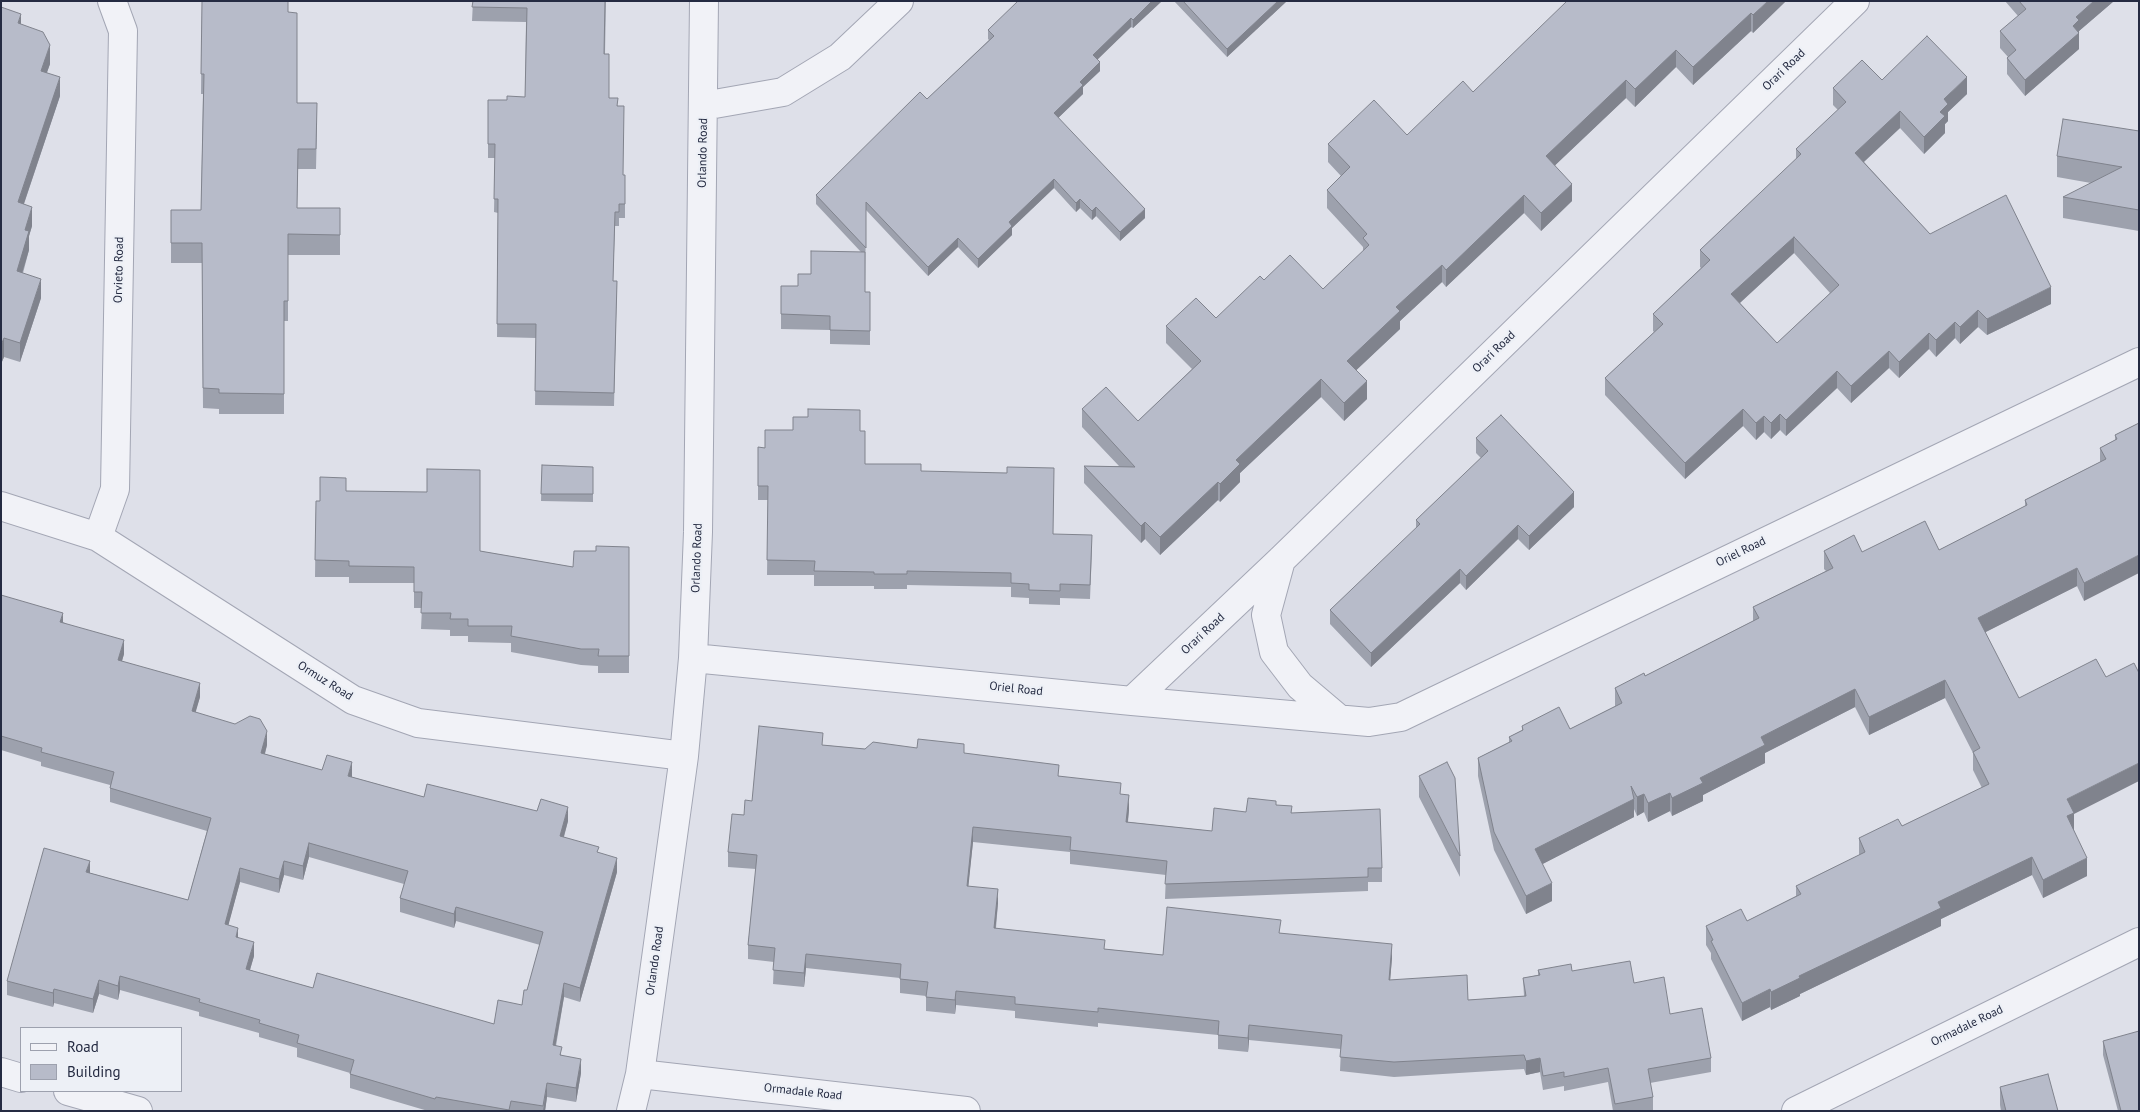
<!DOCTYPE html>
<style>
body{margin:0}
#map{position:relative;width:2140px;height:1112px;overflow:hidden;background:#dee0e9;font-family:"PT Sans",sans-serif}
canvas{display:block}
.frame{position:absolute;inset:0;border:2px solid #252b42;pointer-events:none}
.legend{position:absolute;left:20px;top:1027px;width:162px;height:65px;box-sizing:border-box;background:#edf0f6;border:1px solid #9da1ae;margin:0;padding:6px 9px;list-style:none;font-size:15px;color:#252b42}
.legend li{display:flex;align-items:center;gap:10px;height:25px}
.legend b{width:25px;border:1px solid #9da1ae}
</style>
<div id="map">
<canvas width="2140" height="1112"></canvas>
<div class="frame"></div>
<ul class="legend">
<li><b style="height:6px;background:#f1f2f7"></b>Road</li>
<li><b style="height:14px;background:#b7bbc9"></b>Building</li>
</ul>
</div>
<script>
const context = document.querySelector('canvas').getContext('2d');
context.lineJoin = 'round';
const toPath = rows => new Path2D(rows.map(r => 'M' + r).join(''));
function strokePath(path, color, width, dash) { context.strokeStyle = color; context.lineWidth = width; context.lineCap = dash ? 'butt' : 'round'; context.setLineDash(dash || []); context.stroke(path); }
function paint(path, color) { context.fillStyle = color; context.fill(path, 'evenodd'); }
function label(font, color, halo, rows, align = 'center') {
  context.font = font + ' "PT Sans",sans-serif'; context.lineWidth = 4.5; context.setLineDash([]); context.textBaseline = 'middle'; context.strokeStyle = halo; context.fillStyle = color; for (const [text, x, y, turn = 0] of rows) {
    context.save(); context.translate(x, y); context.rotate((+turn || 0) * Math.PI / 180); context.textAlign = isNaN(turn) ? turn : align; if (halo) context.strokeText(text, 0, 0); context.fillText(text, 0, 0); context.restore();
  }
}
const minor = toPath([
 [703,106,783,92,840,57,899,1],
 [1,506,98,537,353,700,418,723,684,756],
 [98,537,115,489,123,31,112,1],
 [1281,560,1266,615,1274,652,1300,686,1339,719],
 [693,658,1132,701,1369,722,1401,717,2139,362],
 [1132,701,1281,560,1855,1],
 [640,1074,966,1111],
 [631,1111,640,1074,684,756,693,658,698,532,704,1],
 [1796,1111,2139,942]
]);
const tertiary = toPath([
 [1,1072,21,1078],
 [68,1091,138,1111]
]);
strokePath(minor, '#a3a6b4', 30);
strokePath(tertiary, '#a3a6b4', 30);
strokePath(minor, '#f1f2f7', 28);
strokePath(tertiary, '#f1f2f7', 28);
paint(toPath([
 [196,1,288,1,288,12,297,103,317,124,316,169,298,169,297,208,340,208,340,255,288,255,288,321,284,321,284,414,219,414,219,409,203,408,202,263,171,263,171,210,201,210,203,94,201,94,202,2,196,2],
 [473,1,606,1,605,54,609,98,618,106,623,175,625,175,625,218,619,218,619,226,615,226,613,281,617,281,614,406,535,405,536,338,497,337,498,213,494,212,495,158,488,158,488,100,507,100,525,97,526,22,472,21],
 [1162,1,1133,28,1131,27,1097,59,1100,71,1083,87,1083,94,1058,118,1145,218,1120,241,1096,216,1092,220,1080,208,1076,212,1054,188,1012,228,1012,235,978,268,958,247,928,276,866,210,865,292,870,292,870,345,830,344,830,330,781,329,781,286,798,286,811,274,861,252,816,204,816,195,927,99,989,40,988,39,988,30],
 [1174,1,1287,1,1227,57],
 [1786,1,1753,33,1751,31,1693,85,1676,67,1635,107,1626,98,1555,165,1572,201,1541,231,1524,213,1446,287,1442,282,1400,321,1400,329,1356,370,1367,399,1344,421,1321,397,1240,473,1240,482,1220,502,1218,500,1160,555,1145,539,1141,543,1084,483,1084,466,1119,466,1082,427,1082,409,1138,421,1192,369,1166,343,1166,326,1216,318,1264,280,1323,289,1363,251,1363,247,1327,208,1327,190,1341,176,1328,162,1328,144,1407,135,1473,92],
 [2005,1,2114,1,2079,31,2079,49,2025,96,2007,74,2007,58,2008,57,2000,48,2000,31,2018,16],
 [21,24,50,64,47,72,60,96,24,204,32,226,29,236,29,250,23,273,41,298,20,362,4,357,1,364],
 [1882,80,1967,94,1948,112,1948,121,1945,124,1945,133,1924,154,1900,128,1864,162,1930,234,2051,304,1987,335,1978,327,1960,344,1955,338,1936,357,1929,349,1899,378,1889,368,1851,403,1837,388,1786,436,1780,430,1771,439,1764,432,1756,440,1743,426,1685,479,1605,395,1605,378,1654,332,1653,331,1653,314,1701,268,1700,267,1700,250,1796,159,1796,149,1838,110,1833,105,1833,88],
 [1794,253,1830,293,1777,343,1740,303],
 [2139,131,2139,231,2063,218,2063,197,2091,183,2057,177,2057,156],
 [2139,423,2084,601,2077,586,1985,632,2074,814,2074,831,2087,876,2043,898,2032,875,1941,919,1941,926,1800,994,1800,996,1771,1010,1770,1007,1742,1021,1711,959,1711,953,1706,945,1706,926,1747,921,1796,896,1796,886,1859,855,1859,838,1902,826,1982,788,1973,770,1973,753,1945,698,1869,735,1855,707,1765,753,1765,763,1703,795,1703,801,1672,816,1670,811,1648,822,1644,812,1637,816,1634,809,1634,817,1542,864,1552,901,1526,914,1494,850,1478,776,1478,758,1509,742,1509,737,1522,730,1522,726,1570,729,1615,706,1615,688,1645,676,1753,621,1753,607,1826,571,1824,569,1824,551,1862,552,1939,550,2025,506,2025,500,2100,462,2100,448,2115,440,2115,435],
 [860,431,865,464,921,471,1053,534,1092,550,1090,599,1060,598,1060,605,1029,604,1029,598,1011,597,1011,587,907,585,907,589,874,589,874,586,814,586,814,575,767,575,768,500,758,500,758,447,765,448],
 [1476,438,1574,507,1529,550,1518,539,1466,590,1460,583,1371,667,1330,624,1330,610,1416,529,1416,520,1481,458,1476,453],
 [542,465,593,467,593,502,541,501],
 [346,491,480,551,573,567,596,551,629,547,629,673,598,673,598,666,581,665,511,652,511,643,468,642,468,636,450,636,450,630,421,629,422,608,414,608,414,583,349,583,349,577,315,577,316,501,320,501],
 [1,595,63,622,124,654,122,661,200,697,195,712,267,745,265,754,322,770,352,776,352,777,424,797,568,821,564,837,599,853,617,872,580,1002,564,997,556,1046,562,1056,581,1073,576,1102,547,1097,545,1111,428,1111,350,1088,350,1073,297,1057,297,1048,259,1037,259,1033,199,1016,199,1012,120,990,118,1000,99,994,93,1013,54,1003,53,1007,7,995,7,981,90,873,188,900,207,831,110,802,110,785,41,766,41,762,1,750],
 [309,857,404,884,400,898,400,912,454,928,456,921,540,945,527,990,522,1005,494,1024,313,988,250,970,254,956,228,925,240,882,279,893,284,875,303,880],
 [823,745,865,749,964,754,1059,776,1121,795,1129,810,1128,822,1212,831,1246,812,1276,805,1292,813,1382,868,1382,882,1368,882,1368,891,1165,899,1166,875,1070,864,1070,852,973,842,968,886,998,903,996,928,1105,949,1163,955,1281,933,1392,958,1390,980,1468,1000,1524,996,1523,978,1538,975,1538,970,1572,971,1634,983,1670,1014,1711,1058,1711,1072,1650,1083,1653,1097,1653,1111,1613,1111,1608,1082,1564,1091,1564,1086,1543,1090,1540,1072,1526,1075,1524,1069,1394,1077,1340,1071,1341,1049,1249,1040,1248,1052,1218,1049,1218,1035,1098,1023,1098,1027,1015,1018,1015,1011,956,1005,955,1014,926,1011,926,996,900,993,900,978,806,968,804,987,773,984,774,962,748,959,748,945,756,869,728,867,728,852,744,815,752,801],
 [1419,776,1460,856,1460,877,1419,797],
 [2103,1041,2139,1111,2118,1111,2103,1055],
 [2000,1087,2058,1111,2001,1111,2000,1105]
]), '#9da1ad');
paint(toPath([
 [1152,1,1162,1,1133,28,1133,20],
 [1278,1,1287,1,1227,57,1227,49],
 [1768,1,1786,1,1753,33,1753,15],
 [2094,1,2114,1,2079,31,2079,49,2025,96,2025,80,2073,26,2076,17],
 [1751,13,1751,31,1693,85,1693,67],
 [21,14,21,33,18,23],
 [1131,18,1131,27,1093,64,1093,55],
 [50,45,50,64,41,89,41,71],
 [1676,50,1676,67,1635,107,1635,89],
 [1100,62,1100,71,1083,87,1083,94,1054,122,1054,113,1080,82],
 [60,77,60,96,18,221,18,202],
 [1967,77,1967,94,1948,112,1948,121,1945,124,1945,133,1924,154,1924,137,1940,112,1944,99],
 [1626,80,1626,98,1546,174,1546,156],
 [1900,111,1900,128,1855,170,1855,153],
 [1054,179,1054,188,1012,228,1012,235,978,268,978,259,1009,222],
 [1572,184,1572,201,1541,231,1541,213],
 [1524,195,1524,213,1446,287,1446,270],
 [1080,199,1080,208,1076,212,1076,203],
 [32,207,32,226,29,236,29,250,17,290,17,271,25,230],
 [1096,207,1096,216,1092,220,1092,211],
 [1145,209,1145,218,1120,241,1120,232],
 [1794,237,1794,253,1731,311,1731,294],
 [958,238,958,247,928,276,928,267],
 [1442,265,1442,282,1400,321,1400,329,1347,379,1347,361,1396,307],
 [41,279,41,298,20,362,20,343],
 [2051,287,2051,304,1987,335,1987,319],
 [1978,310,1978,327,1960,344,1960,327],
 [1955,322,1955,338,1936,357,1936,340],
 [1929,333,1929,349,1899,378,1899,362],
 [4,338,4,357,1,364,1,345],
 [1889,351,1889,368,1851,403,1851,386],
 [1837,371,1837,388,1786,436,1786,420],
 [1321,379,1321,397,1240,473,1240,482,1220,502,1220,484,1236,460],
 [1367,381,1367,399,1344,421,1344,403],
 [1743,409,1743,426,1685,479,1685,463],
 [1780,414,1780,430,1771,439,1771,423],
 [1764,416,1764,432,1756,440,1756,423],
 [1218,482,1218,500,1160,555,1160,537],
 [1574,492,1574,507,1529,550,1529,536],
 [1145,522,1145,539,1141,543,1141,526],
 [1518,525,1518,539,1466,590,1466,576],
 [2139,555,2139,573,2084,601,2084,583],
 [2077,568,2077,586,1978,636,1978,618],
 [1460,569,1460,583,1371,667,1371,653],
 [63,613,63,627,60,622],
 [124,640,124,654,118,674,118,660],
 [1945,680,1945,698,1869,735,1869,717],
 [200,683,200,697,192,725,192,711],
 [1855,689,1855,707,1765,753,1765,763,1703,795,1703,801,1672,816,1672,798,1700,778,1761,737],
 [267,731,267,745,261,767,261,753],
 [352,762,352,776,348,790,348,776],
 [2139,763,2139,781,2074,814,2074,831,2067,835,2067,799],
 [1670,793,1670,811,1648,822,1648,803],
 [1644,794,1644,812,1637,816,1637,797],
 [1129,795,1129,810,1126,836,1126,822],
 [1634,799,1634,817,1535,868,1535,849],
 [568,807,568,821,560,850,560,836],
 [973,827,973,842,967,900,967,886],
 [309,843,309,857,303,880,303,866],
 [2032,857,2032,875,1941,919,1941,926,1800,994,1800,996,1771,1010,1771,992,1799,976,1938,902],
 [617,858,617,872,580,1002,580,988],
 [2087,858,2087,876,2043,898,2043,880],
 [90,861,90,875,86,872],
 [284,861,284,875,279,893,279,879],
 [240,868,240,882,225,938,225,924],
 [1552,883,1552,901,1526,914,1526,896],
 [998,889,998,903,994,942,994,928],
 [456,907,456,921,454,928,454,914],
 [238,928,238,942,236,937],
 [254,942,254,956,246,983,246,969],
 [1392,944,1392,958,1389,994,1389,980],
 [806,954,806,968,804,987,804,973],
 [120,976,120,990,118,1000,118,986],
 [99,980,99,994,93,1013,93,999],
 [564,983,564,997,553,1059,553,1045],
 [54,989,54,1003,53,1007,53,993],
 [1770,989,1770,1007,1742,1021,1742,1003],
 [956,991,956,1005,955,1014,955,1000],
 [1249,1025,1249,1040,1248,1052,1248,1038],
 [1540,1058,1540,1072,1526,1075,1526,1061],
 [581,1059,581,1073,576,1102,576,1088],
 [547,1083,547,1097,545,1111,543,1111]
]), '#80838d');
const building = toPath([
 [202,1,288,1,288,12,297,13,297,103,317,103,316,149,298,149,297,208,340,208,340,235,288,234,288,301,284,301,284,394,219,393,219,389,203,388,202,243,171,243,171,210,201,210,204,74,201,74,202,1],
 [473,1,605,1,604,54,609,54,609,98,618,98,617,106,624,106,623,175,625,175,625,204,619,204,619,212,615,212,613,281,617,281,614,393,535,391,536,324,497,324,498,199,494,199,495,144,488,144,488,100,507,100,507,96,525,97,527,8,472,7,473,1],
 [1018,1,1152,1,1133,20,1131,18,1093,55,1100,62,1080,82,1083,85,1054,113,1145,209,1120,232,1096,207,1092,211,1080,199,1076,203,1054,179,1009,222,1012,226,978,259,958,238,928,267,866,202,866,248,816,195,920,92,927,99,994,36,988,30,1018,1],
 [1183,1,1278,1,1227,49,1183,1],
 [1567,1,1768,1,1753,15,1751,13,1693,67,1676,50,1635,89,1626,80,1546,156,1572,184,1541,213,1524,195,1446,270,1442,265,1396,307,1400,311,1347,361,1367,381,1344,403,1321,379,1236,460,1240,464,1220,484,1218,482,1160,537,1145,522,1141,526,1084,466,1135,467,1082,409,1106,387,1138,421,1201,361,1166,326,1196,298,1216,318,1260,276,1264,280,1290,255,1323,289,1369,245,1363,238,1367,234,1327,190,1350,167,1328,144,1374,100,1407,135,1463,81,1473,92,1567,1],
 [2019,1,2094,1,2076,17,2079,20,2073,26,2079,33,2025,80,2007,58,2016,50,2000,31,2026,9,2019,1],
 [1,7,21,14,18,23,43,32,50,45,41,71,60,77,18,202,32,207,25,230,29,231,17,271,41,279,20,343,4,338,1,345,1,7],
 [1927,36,1967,77,1944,99,1948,104,1940,112,1945,116,1924,137,1900,111,1855,153,1930,234,2006,195,2051,287,1987,319,1978,310,1960,327,1955,322,1936,340,1929,333,1899,362,1889,351,1851,386,1837,371,1786,420,1780,414,1771,423,1764,416,1756,423,1743,409,1685,463,1605,378,1663,324,1653,314,1710,260,1700,250,1801,154,1796,149,1846,102,1833,88,1862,60,1882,80,1927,36],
 [1794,237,1839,285,1777,343,1731,294,1794,237],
 [2063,119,2139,131,2139,210,2063,197,2122,167,2057,156,2063,119],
 [811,251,865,252,865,292,870,292,870,331,830,330,830,316,781,314,781,286,798,286,798,274,811,274,811,251],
 [808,409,860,410,860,431,865,431,865,464,921,464,921,471,1007,473,1007,467,1054,468,1053,534,1092,535,1090,585,1060,584,1060,591,1029,590,1029,584,1011,583,1011,573,907,571,907,574,874,574,874,572,814,571,815,561,767,560,768,486,758,486,758,447,765,448,765,430,793,430,793,417,808,417,808,409],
 [1501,415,1574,492,1529,536,1518,525,1466,576,1460,569,1371,653,1330,610,1420,524,1416,520,1488,451,1476,438,1501,415],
 [2139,423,2139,555,2084,583,2077,568,1978,618,2019,698,2096,659,2106,677,2134,663,2139,673,2139,763,2067,799,2074,813,2067,816,2087,858,2043,880,2032,857,1938,902,1941,908,1799,976,1800,978,1771,992,1770,989,1742,1003,1711,941,1713,940,1706,926,1741,909,1747,921,1801,894,1796,886,1865,852,1859,838,1898,819,1902,826,1989,784,1973,752,1980,748,1945,680,1869,717,1855,689,1761,737,1765,745,1700,778,1703,783,1672,798,1670,793,1648,803,1644,794,1637,797,1631,786,1634,799,1535,849,1552,883,1526,896,1494,832,1478,758,1512,741,1509,737,1523,730,1522,726,1559,707,1570,729,1622,703,1615,688,1644,673,1645,676,1759,618,1753,607,1833,568,1824,551,1854,535,1862,552,1925,521,1939,550,2027,505,2025,500,2106,459,2100,448,2117,439,2115,435,2139,423],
 [542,465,593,467,593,494,541,494,542,465],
 [427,469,480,470,480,551,573,567,574,551,596,551,596,546,629,547,629,656,598,656,599,649,581,649,511,636,512,626,468,626,468,619,450,619,451,613,421,613,422,592,414,592,414,567,349,566,349,561,315,560,316,501,320,501,320,477,346,478,346,491,427,492,427,469],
 [1,595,63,613,60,622,124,640,118,660,200,683,192,711,235,724,250,716,260,719,267,731,261,753,322,770,327,755,352,762,348,776,424,797,427,784,537,811,541,799,568,807,560,836,599,847,597,852,617,858,580,988,564,983,553,1045,562,1047,560,1055,581,1059,576,1088,547,1083,543,1106,511,1101,509,1110,436,1097,435,1099,350,1074,354,1060,297,1043,299,1035,259,1023,260,1020,199,1002,200,999,120,976,118,986,99,980,93,999,54,989,53,993,7,981,44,848,90,861,86,872,188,900,211,818,110,788,114,772,41,752,42,748,1,736,1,595],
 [309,843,408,871,400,898,454,914,456,907,543,932,527,990,524,990,522,1005,498,1000,494,1024,317,973,313,988,246,969,254,942,236,937,238,928,225,924,240,868,279,879,284,861,303,866,309,843],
 [759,726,823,733,822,745,865,749,873,742,917,748,918,739,964,744,964,753,1059,765,1058,776,1121,783,1120,794,1129,795,1126,822,1212,831,1214,808,1246,812,1248,798,1276,801,1276,805,1292,806,1291,813,1380,809,1382,868,1368,868,1368,877,1165,884,1167,861,1070,850,1071,837,973,827,967,886,998,889,994,928,1105,940,1104,949,1163,955,1167,907,1281,920,1279,933,1392,944,1389,980,1467,975,1468,1000,1526,996,1523,978,1540,975,1538,970,1571,964,1572,971,1630,961,1634,983,1664,977,1670,1014,1702,1008,1711,1058,1648,1069,1653,1097,1615,1104,1608,1068,1564,1077,1564,1072,1543,1076,1540,1058,1526,1061,1524,1055,1394,1062,1340,1057,1342,1035,1249,1025,1248,1038,1218,1035,1219,1021,1098,1008,1098,1012,1015,1004,1015,997,956,991,955,1000,926,997,928,982,900,979,901,964,806,954,804,973,773,970,775,948,748,945,757,855,728,852,732,814,744,815,745,800,752,801,759,726],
 [1447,762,1455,778,1460,856,1419,776,1447,762],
 [2139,1031,2139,1111,2121,1111,2103,1041,2139,1031],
 [2048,1074,2058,1111,2006,1111,2000,1087,2048,1074]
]);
paint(building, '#b7bbc9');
strokePath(building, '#80838d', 1);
label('12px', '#252b42', '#edf0f6', [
 ["Orari Road",1784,70,-44],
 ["Orlando Road",703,153,-89],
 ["Orvieto Road",119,270,-89],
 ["Orari Road",1494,352,-44],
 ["Oriel Road",1741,552,-26],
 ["Orlando Road",697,558,-88],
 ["Orari Road",1203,634,-43],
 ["Ormuz Road",325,681,32],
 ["Oriel Road",1016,689,6],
 ["Orlando Road",655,961,-82],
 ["Ormadale Road",1967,1026,-26],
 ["Ormadale Road",803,1092,6]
]);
</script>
